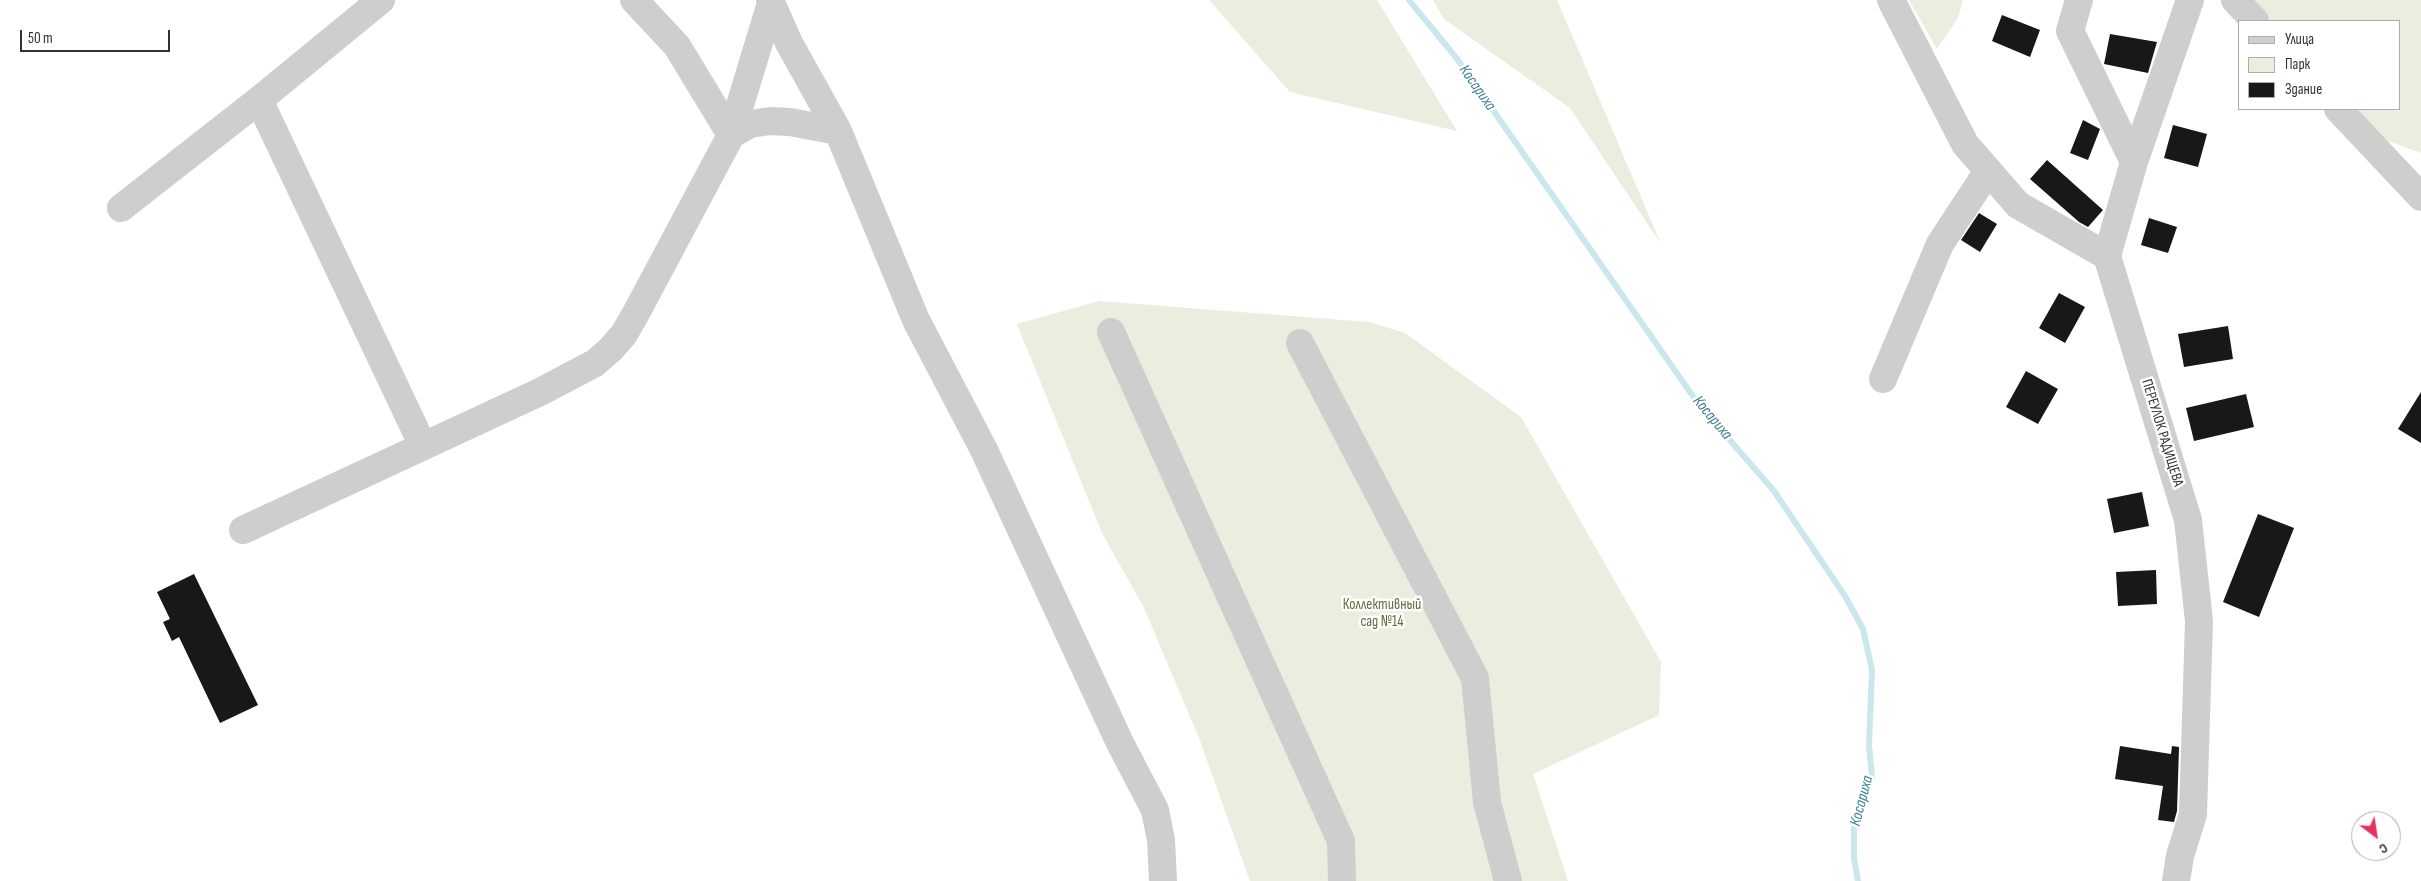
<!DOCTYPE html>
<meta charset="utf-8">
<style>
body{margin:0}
#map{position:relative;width:2421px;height:881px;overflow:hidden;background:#fff;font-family:"Sofia Sans Condensed",sans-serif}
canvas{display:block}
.legend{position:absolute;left:2238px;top:20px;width:162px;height:90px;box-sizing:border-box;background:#fff;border:1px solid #adadad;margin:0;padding:6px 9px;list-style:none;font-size:15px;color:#313131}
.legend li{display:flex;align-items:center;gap:10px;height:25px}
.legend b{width:25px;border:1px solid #adadad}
.north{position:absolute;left:2351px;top:811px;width:50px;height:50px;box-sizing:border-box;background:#fff;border:1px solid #adadad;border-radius:50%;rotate:149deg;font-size:14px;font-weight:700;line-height:20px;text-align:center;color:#313131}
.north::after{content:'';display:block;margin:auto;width:18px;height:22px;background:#ec2f62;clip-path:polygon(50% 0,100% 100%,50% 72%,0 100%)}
.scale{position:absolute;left:20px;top:30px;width:150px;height:22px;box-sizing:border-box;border:2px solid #313131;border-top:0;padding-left:6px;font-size:15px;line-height:18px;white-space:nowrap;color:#313131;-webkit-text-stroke:4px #fff;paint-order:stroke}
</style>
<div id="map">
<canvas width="2421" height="881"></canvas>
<ul class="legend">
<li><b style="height:6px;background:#cecece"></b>Улица</li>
<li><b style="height:14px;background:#eaeedf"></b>Парк</li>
<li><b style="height:14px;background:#181818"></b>Здание</li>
</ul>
<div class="north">С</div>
<div class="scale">50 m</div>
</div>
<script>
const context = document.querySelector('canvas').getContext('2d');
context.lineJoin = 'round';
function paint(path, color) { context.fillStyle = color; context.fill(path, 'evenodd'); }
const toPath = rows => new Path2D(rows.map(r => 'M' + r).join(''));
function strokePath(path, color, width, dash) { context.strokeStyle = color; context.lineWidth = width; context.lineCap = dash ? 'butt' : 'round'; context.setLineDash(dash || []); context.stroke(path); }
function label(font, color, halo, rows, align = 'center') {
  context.font = font + ' "Sofia Sans Condensed",sans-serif'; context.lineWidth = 5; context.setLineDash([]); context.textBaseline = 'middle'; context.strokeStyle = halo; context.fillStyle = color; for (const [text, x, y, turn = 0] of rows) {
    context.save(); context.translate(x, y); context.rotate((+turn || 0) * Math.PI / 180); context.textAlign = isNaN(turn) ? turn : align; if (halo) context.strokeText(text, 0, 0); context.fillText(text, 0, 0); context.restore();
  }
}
paint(toPath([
 [1209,0,1377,0,1457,131,1290,92],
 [1433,0,1557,0,1661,244,1570,108,1444,19],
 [1909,0,1963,0,1958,18,1937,49],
 [2244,0,2421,0,2421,153,2385,140,2354,109,2400,109,2400,21,2266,21],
 [1099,301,1369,322,1405,333,1521,417,1661,662,1659,715,1533,774,1568,881,1250,881,1199,738,1144,608,1102,533,1017,324]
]), '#eaeedf');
strokePath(toPath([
 [1409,0,1458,60,1697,402,1774,491,1845,596,1863,629,1872,670,1869,745,1872,778,1854,824,1854,858,1858,881]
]), '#cbe7ee', 6);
paint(toPath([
 [2002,15,2040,30,2030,57,1992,41],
 [2110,34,2157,42,2148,73,2104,64],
 [2083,120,2100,129,2088,160,2070,153],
 [2173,125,2207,134,2198,167,2164,158],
 [2047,160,2103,210,2088,227,2079,222,2030,179],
 [1979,213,1997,224,1980,252,1961,240],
 [2149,218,2177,227,2168,253,2141,245],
 [2059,293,2085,307,2065,343,2039,328],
 [2228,326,2233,359,2184,367,2178,334],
 [2026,371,2058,389,2038,424,2006,407],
 [2421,392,2421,443,2398,429],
 [2246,394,2254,427,2194,441,2186,408],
 [2142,492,2149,526,2114,533,2107,499],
 [2258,514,2294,528,2259,617,2223,602],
 [2156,570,2157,604,2118,606,2116,572],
 [194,574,258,705,220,723,179,637,172,641,163,622,170,619,157,592],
 [2120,746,2171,754,2172,746,2179,747,2177,811,2174,822,2158,820,2163,786,2115,779]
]), '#181818');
strokePath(toPath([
 [634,0,677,46,731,135,750,124,770,121,790,122,838,131],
 [770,0,789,43,838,131,916,320,984,450,1120,743,1155,810,1161,840,1163,881],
 [1891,0,1965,144,2018,205,2107,256],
 [2079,0,2070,31,2134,162],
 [2235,0,2255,21],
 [259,100,423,446],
 [2338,109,2421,197],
 [121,208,259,100,381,0],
 [1111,332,1341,841,1342,881],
 [1300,343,1475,678,1487,802,1508,881],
 [1883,379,1940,244,1988,171],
 [243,530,540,392,595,363,611,349,624,334,635,315,731,135,771,3],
 [2176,881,2180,856,2193,814,2199,621,2188,520,2107,256,2134,162,2190,0]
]), '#cecece', 28);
label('15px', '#313131', '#fff', [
 ["ПЕРЕУЛОК РАДИЩЕВА",2162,433,73]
]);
label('15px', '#5e6f3c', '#fff', [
 ["Коллективный",1382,605],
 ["сад №14",1382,622]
]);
label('italic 16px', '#398090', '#fff', [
 ["Косариха",1477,88,55],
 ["Косариха",1712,418,50],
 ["Косариха",1862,801,-75]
]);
</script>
